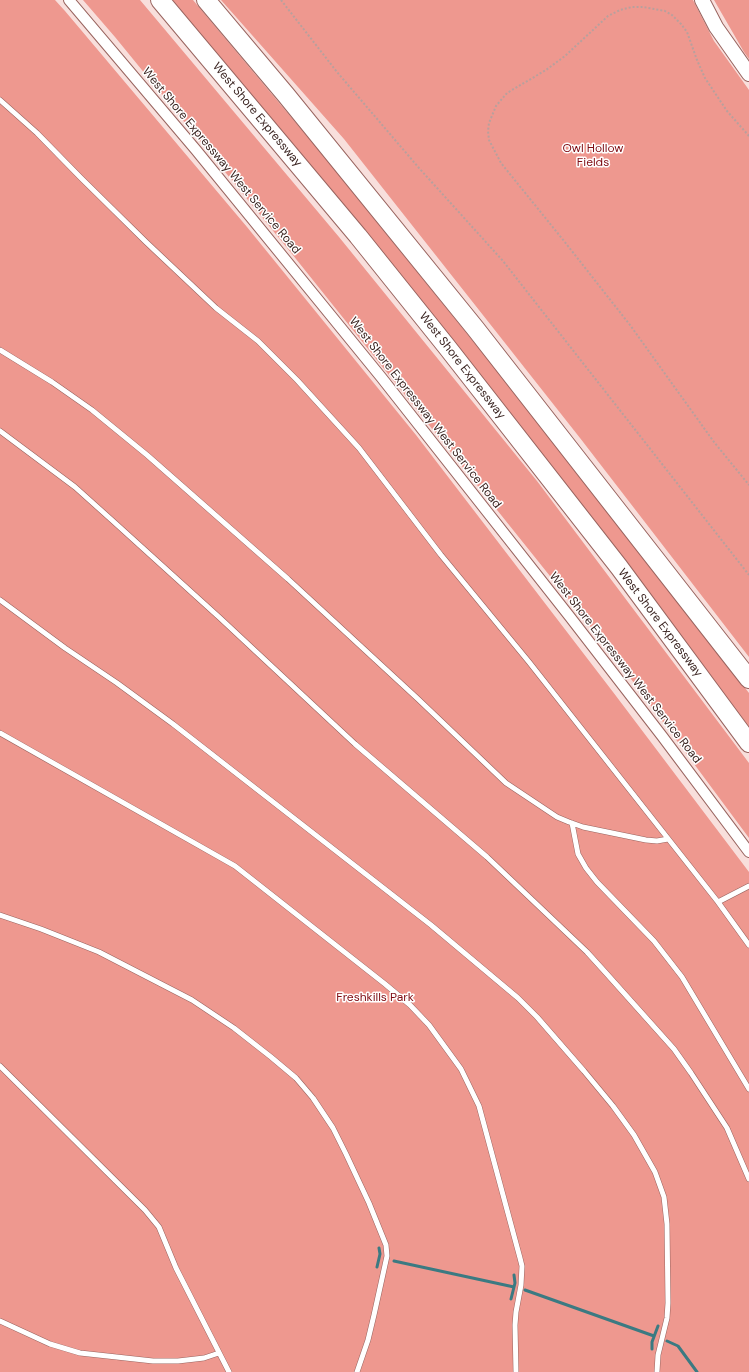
<!DOCTYPE html>
<style>
body{margin:0}
canvas{display:block;background:#f8dfdc}
</style>
<canvas width="749" height="1372"></canvas>
<script>
const context = document.querySelector('canvas').getContext('2d');
context.lineJoin = 'round';
function paint(path, color) { context.fillStyle = color; context.fill(path, 'evenodd'); }
const toPath = rows => new Path2D(rows.map(r => 'M' + r).join(''));
function strokePath(path, color, width, dash) { context.strokeStyle = color; context.lineWidth = width; context.lineCap = dash ? 'butt' : 'round'; context.setLineDash(dash || []); context.stroke(path); }
function label(font, color, halo, rows, align = 'center') {
  context.font = font + ' "DM Sans",sans-serif'; context.lineWidth = 3; context.setLineDash([]); context.textBaseline = 'middle'; context.strokeStyle = halo; context.fillStyle = color; for (const [text, x, y, turn = 0] of rows) {
    context.save(); context.translate(x, y); context.rotate((+turn || 0) * Math.PI / 180); context.textAlign = isNaN(turn) ? turn : align; if (halo) context.strokeText(text, 0, 0); context.fillText(text, 0, 0); context.restore();
  }
}
paint(toPath([
 [0,0,55,0,65,11,247,227,416,435,613,692,749,872,749,1372,0,1372],
 [83,0,140,0,339,237,537,481,749,763,749,838,614,656,292,254,115,37],
 [166,0,193,0,317,148,515,393,749,693,749,730],
 [221,0,693,0,714,41,749,90,749,657,580,438,344,139],
 [714,0,749,0,749,59,744,52]
]), '#ee988f');
strokePath(toPath([
 [394,1261,514,1287],
 [377,1267,380,1254,379,1248],
 [525,1290,654,1336],
 [511,1299,515,1283,514,1275],
 [667,1341,678,1346,697,1372],
 [652,1349,652,1342,658,1326]
]), '#3b7a82', 3);
const lane = toPath([
 [0,100,37,133,81,178,146,242,216,308,258,341,297,380,359,448,441,555,529,662,718,902,749,945],
 [0,350,52,382,92,410,147,455,288,579,418,699,506,783,557,817,569,822,583,827,646,840,657,841,668,839],
 [0,431,75,487,114,522,220,618,355,744,487,857,587,952,606,973,674,1049,691,1073,727,1128,749,1179],
 [0,600,65,648,117,683,173,724,431,925,518,998,537,1017,584,1071,613,1106,634,1135,655,1172,664,1197,667,1224,668,1303,667,1318,658,1355,657,1372],
 [0,733,235,866,385,984,410,1005,429,1025,461,1069,479,1106,520,1258,522,1266,521,1285,516,1312,515,1325,516,1372],
 [572,823,578,854,586,868,597,882,654,941,682,977,749,1089],
 [718,902,749,886],
 [0,915,41,929,99,952,192,1000,234,1028,271,1057,296,1078,313,1098,333,1128,346,1154,369,1203,386,1245,387,1256,374,1315,368,1340,357,1372],
 [0,1066,145,1210,159,1227,176,1268,229,1372],
 [0,1321,50,1344,80,1353,153,1361,178,1361,204,1358,219,1353]
]);
const street = toPath([
 [69,0,196,150,381,377,570,617,662,736,749,852]
]);
const secondary = toPath([
 [702,0,716,27,749,74]
]);
const highway = toPath([
 [160,0,358,236,447,347,619,567,749,743],
 [206,0,286,95,475,328,749,679]
]);
strokePath(lane, '#99645f', 6);
strokePath(street, '#99645f', 12);
strokePath(secondary, '#99645f', 16);
strokePath(highway, '#99645f', 20);
strokePath(toPath([
 [281,0,337,72,419,168,503,261,749,575],
 [749,136,727,111,705,78,697,60,687,32,681,24,672,15,665,11,643,7,632,7,620,10,608,16,565,56,546,70,507,93,496,106,489,123,488,131,489,140,501,163,564,241,630,325,714,442,749,485]
]), '#b8a09d', 2, [2, 2]);
strokePath(lane, '#fff', 5);
strokePath(street, '#fff', 10);
strokePath(secondary, '#fff', 14);
strokePath(highway, '#fff', 18);
label('12px', '#3a2421', '#fff', [
 ["West Shore Expressway",257,115,50],
 ["West Shore Expressway West Service Road",221,161,50],
 ["West Shore Expressway",462,366,52],
 ["West Shore Expressway West Service Road",425,413,52],
 ["West Shore Expressway",660,623,53],
 ["West Shore Expressway West Service Road",625,668,52]
]);
label('12px', '#7e0b12', '#fff', [
 ["Owl Hollow",593,149],
 ["Fields",593,163],
 ["Freshkills Park",375,998]
]);
</script>
